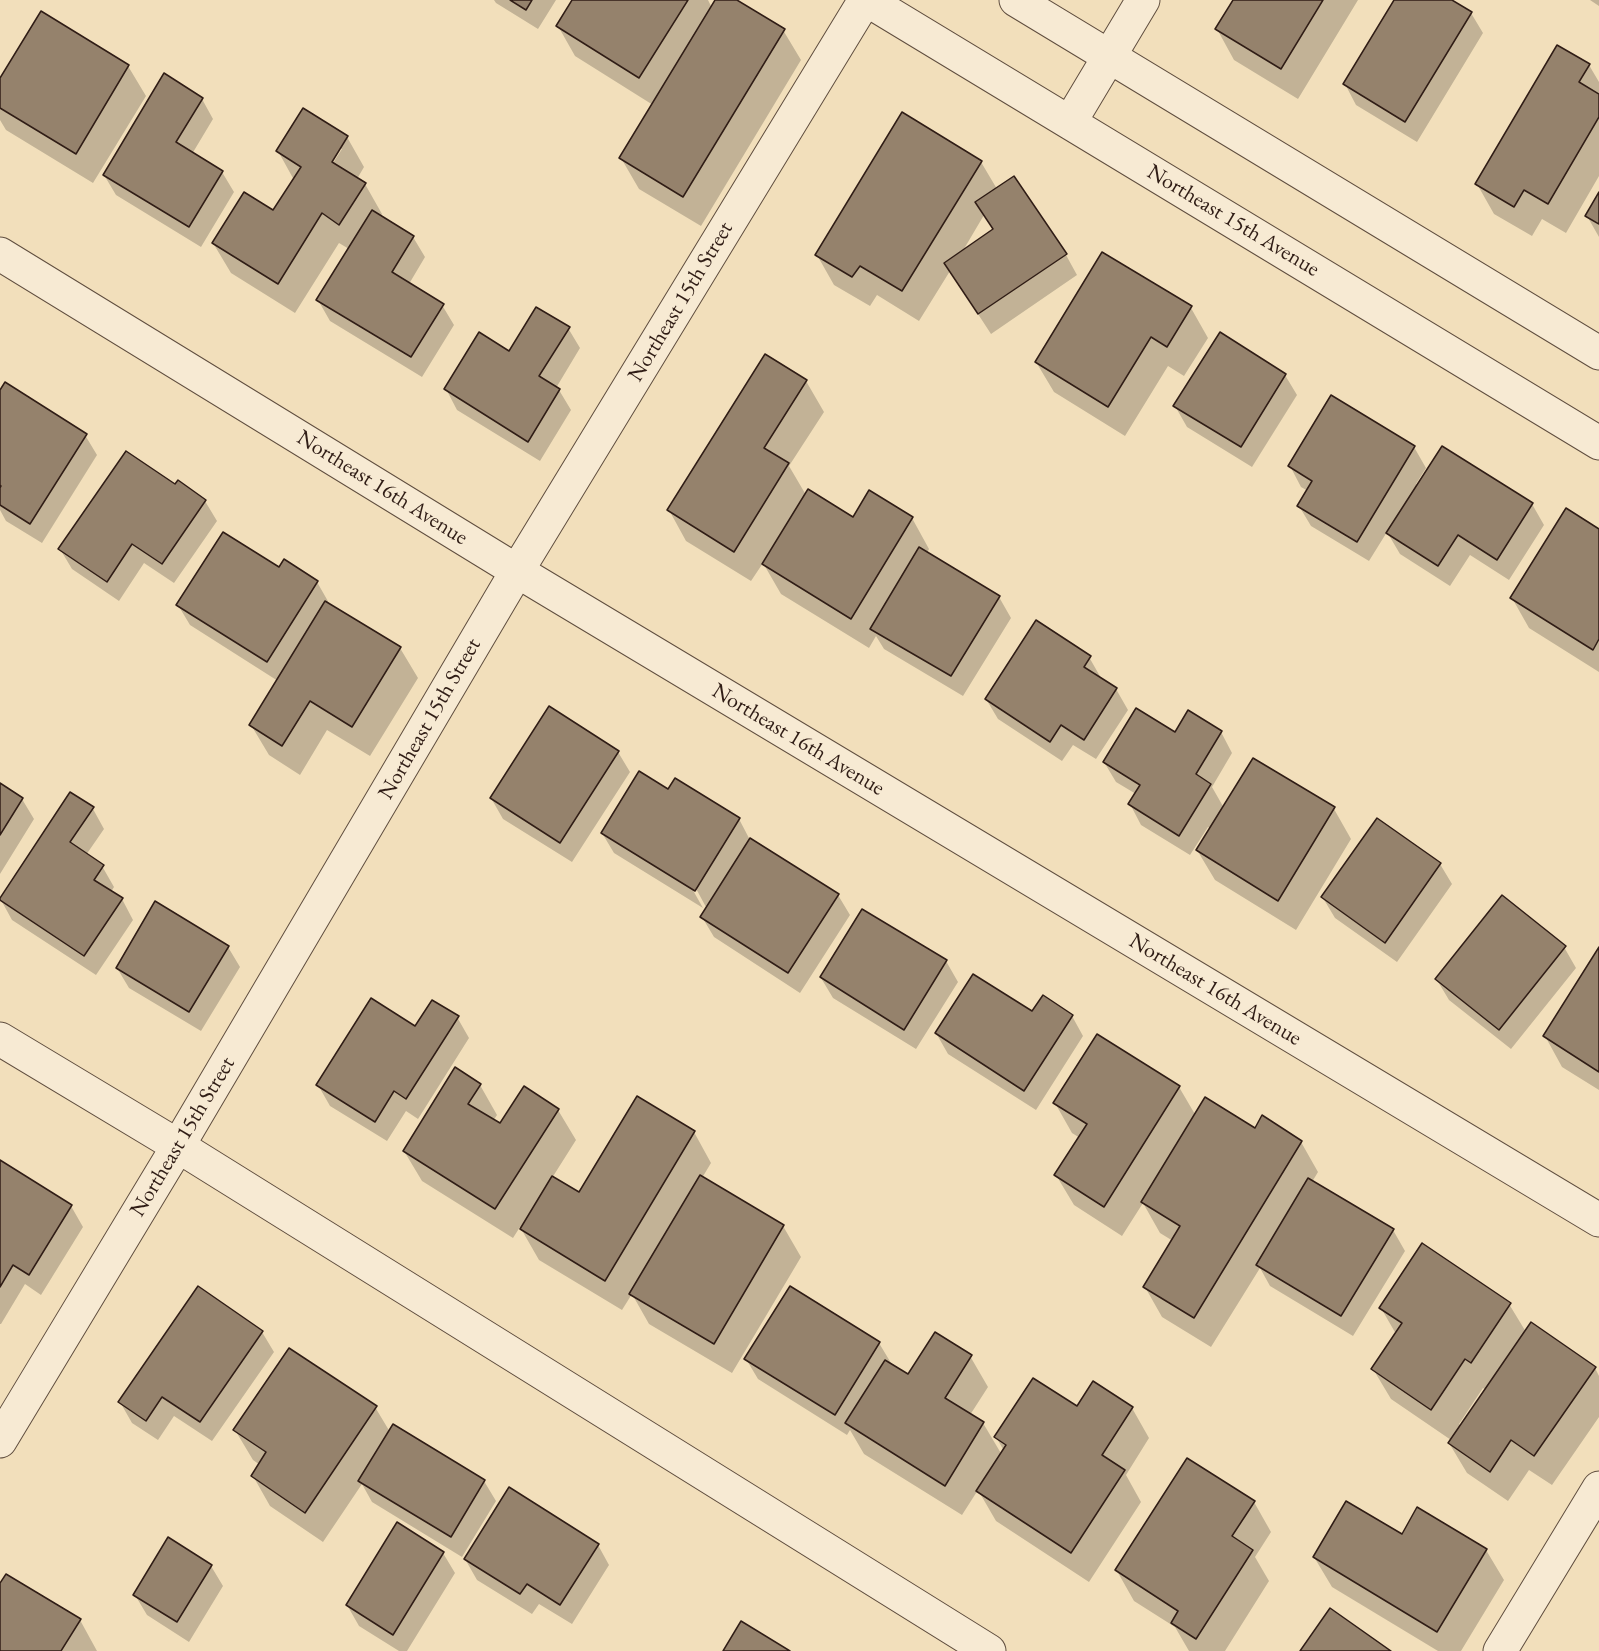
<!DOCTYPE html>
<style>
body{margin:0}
canvas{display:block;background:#f2dfbb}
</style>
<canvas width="1599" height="1651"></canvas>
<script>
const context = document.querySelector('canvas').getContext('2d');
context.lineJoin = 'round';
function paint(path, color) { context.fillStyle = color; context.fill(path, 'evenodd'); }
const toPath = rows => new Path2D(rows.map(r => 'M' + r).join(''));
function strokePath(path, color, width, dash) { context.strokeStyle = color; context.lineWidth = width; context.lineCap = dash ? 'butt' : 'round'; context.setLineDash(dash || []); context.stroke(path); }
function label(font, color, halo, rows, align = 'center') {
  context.font = font + ' "EB Garamond",serif'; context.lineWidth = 4.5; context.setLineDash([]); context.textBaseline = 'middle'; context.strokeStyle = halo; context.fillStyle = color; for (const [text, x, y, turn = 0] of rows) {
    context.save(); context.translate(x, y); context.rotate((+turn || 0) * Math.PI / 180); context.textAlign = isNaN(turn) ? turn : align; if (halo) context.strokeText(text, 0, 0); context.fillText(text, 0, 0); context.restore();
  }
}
paint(toPath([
 [494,0,556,0,538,29,496,3],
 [574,0,708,0,712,8,717,0,734,0,783,30,801,60,701,226,639,189,621,158,653,105,575,56,558,26],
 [1235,0,1358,0,1298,99,1234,60,1217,29],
 [1396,0,1450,0,1471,13,1483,33,1417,142,1356,105,1345,84],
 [1590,0,1599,0,1599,6],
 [1589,65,1599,82,1599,176,1566,233,1542,219,1532,236,1494,214,1477,184],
 [128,66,146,96,93,183,6,130,0,120,0,81],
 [202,99,213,119,192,154,222,172,234,192,201,247,116,195,104,175],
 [347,137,364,167,357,179,365,184,382,214,380,217,413,237,425,257,409,284,442,305,454,325,422,377,330,321,318,300,349,249,339,243,295,313,231,273,213,243,274,212,294,180,278,151],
 [339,149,342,149,329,169,327,168],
 [981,162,997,189,1014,178,1066,255,1077,275,991,334,950,271,919,321,877,295,870,306,834,285,817,255],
 [984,215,994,231,961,254],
 [1599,195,1599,237,1587,216],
 [1191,308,1208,338,1184,376,1168,366,1125,436,1054,392,1036,362],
 [568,328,580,348,556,388,559,390,571,410,540,461,457,410,446,389,510,353],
 [765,356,806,381,824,412,789,466,806,495,854,519,912,518,929,549,927,553,999,597,1011,618,963,696,884,649,876,636,869,648,781,594,763,563,751,581,686,541,669,510],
 [1285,375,1297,395,1252,467,1187,427,1175,406],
 [0,392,85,435,97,455,42,543,6,521,0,510],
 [1332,397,1414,447,1426,468,1416,484,1418,486,1443,448,1532,504,1544,525,1509,580,1470,555,1450,586,1400,554,1387,532,1369,561,1311,526,1299,506,1308,491,1301,487,1290,466],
 [175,487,205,501,217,521,174,583,144,563,119,601,72,569,60,549],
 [1599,531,1599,672,1529,628,1512,598],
 [279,569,317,582,329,603,328,604,400,648,418,678,370,756,327,730,300,775,269,755,251,725,278,681,190,625,178,605],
 [1089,657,1101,678,1100,679,1116,689,1128,710,1096,759,1073,745,1062,761,998,719,986,699],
 [1221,732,1232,753,1212,787,1224,808,1334,809,1351,839,1296,930,1215,880,1197,850,1211,829,1208,827,1190,855,1141,825,1130,804,1136,794,1116,782,1104,762,1176,734],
 [618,752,630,772,572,862,503,819,491,798],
 [0,785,22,799,34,819,0,874],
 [668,791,739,819,750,840,838,895,850,915,800,993,714,937,702,917,707,909,693,883,690,885,703,908,614,853,602,833],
 [93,809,104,829,86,855,102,866,114,887,111,892,122,899,133,920,96,975,12,920,1,900],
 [1440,864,1452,884,1397,962,1335,918,1323,898],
 [228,947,240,967,201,1031,129,988,117,968],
 [1564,947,1576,968,1511,1049,1449,1000,1437,980],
 [1599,949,1599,1090,1562,1067,1545,1036],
 [946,961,958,982,916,1049,833,998,821,978],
 [1033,1013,1072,1016,1083,1036,1036,1110,948,1054,936,1033],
 [457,1017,469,1038,418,1119,406,1111,387,1141,330,1106,318,1085,416,1028],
 [1098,1036,1179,1087,1196,1116,1301,1142,1318,1172,1312,1182,1393,1230,1405,1251,1353,1336,1270,1286,1260,1268,1211,1347,1162,1317,1145,1287,1173,1241,1160,1233,1143,1203,1122,1236,1074,1205,1056,1175,1080,1138,1072,1133,1055,1103],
 [480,1085,497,1115,493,1121,500,1125,558,1110,576,1140,552,1178,579,1195,694,1132,711,1163,702,1178,783,1226,801,1257,732,1373,649,1324,632,1294,622,1310,539,1260,520,1227,513,1238,422,1181,404,1151],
 [0,1162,71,1206,83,1227,41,1295,25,1284,1,1324,0,1324],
 [1509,1304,1526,1332,1595,1368,1599,1376,1599,1417,1552,1485,1529,1470,1508,1501,1467,1473,1449,1443,1451,1440,1391,1399,1373,1369,1396,1334,1381,1308],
 [1483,1388,1486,1390,1461,1426,1459,1424],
 [262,1332,274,1352,212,1441,174,1416,158,1440,132,1423,120,1402],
 [879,1343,891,1363,909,1376,970,1356,988,1387,970,1415,983,1423,1002,1455,1004,1451,996,1437,1077,1409,1132,1408,1149,1438,1126,1475,1141,1502,1089,1582,996,1521,978,1490,962,1515,864,1454,850,1430,847,1435,758,1379,746,1359],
 [375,1407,390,1432,484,1481,496,1501,462,1557,372,1502,362,1484,323,1542,270,1506,253,1476,260,1465,253,1460,235,1430],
 [1254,1502,1271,1532,1255,1557,1269,1581,1225,1651,1189,1651,1175,1627,1134,1601,1117,1571],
 [598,1545,609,1565,572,1624,539,1604,532,1614,477,1580,465,1559],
 [1486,1550,1504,1580,1461,1651,1438,1651,1332,1587,1314,1557],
 [443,1553,455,1573,407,1651,399,1651,359,1626,347,1605],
 [211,1566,223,1586,189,1642,147,1615,135,1595],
 [0,1586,80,1620,97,1651,0,1651]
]), '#0003');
const building = toPath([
 [510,0,532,0,526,10,510,0],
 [572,0,688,0,639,78,556,26,572,0],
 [715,0,737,0,785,29,683,197,619,158,715,0],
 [1233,0,1323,0,1281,69,1215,29,1233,0],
 [1394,0,1452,0,1472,12,1405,122,1343,84,1394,0],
 [41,11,129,65,76,154,0,108,0,78,41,11],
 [1557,45,1590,64,1579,82,1599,94,1599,117,1548,204,1524,190,1514,207,1475,184,1557,45],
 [164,73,203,98,176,142,223,171,189,227,103,175,164,73],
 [303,108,348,136,332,162,366,183,339,225,322,213,278,284,212,243,244,192,273,210,301,167,276,151,303,108],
 [902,112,982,161,902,291,860,266,852,277,815,255,902,112],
 [1014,176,1067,254,978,314,944,263,993,229,975,202,1014,176],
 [1599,192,1599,224,1585,216,1599,192],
 [372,210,414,236,392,272,444,304,411,357,316,300,372,210],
 [1102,252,1192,306,1167,347,1151,337,1108,407,1035,362,1102,252],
 [536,307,570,327,539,376,560,389,528,442,444,389,479,332,509,351,536,307],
 [1220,332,1286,374,1241,447,1173,406,1220,332],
 [765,354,807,380,764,448,789,463,734,552,667,510,765,354],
 [5,382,87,434,30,524,0,505,0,488,1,486,0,485,0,390,5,382],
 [1331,395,1415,446,1357,542,1297,506,1312,481,1288,466,1331,395],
 [1442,446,1533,503,1497,560,1458,535,1438,566,1386,533,1442,446],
 [126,451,175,484,178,480,206,500,162,564,132,544,107,582,58,549,126,451],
 [808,489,853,517,869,490,913,517,851,619,762,564,808,489],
 [1566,508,1599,529,1599,639,1593,650,1510,598,1566,508],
 [223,532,279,567,284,559,318,581,267,662,176,605,223,532],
 [919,547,1000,596,951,676,870,629,919,547],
 [325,601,401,647,352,727,310,701,282,746,249,725,325,601],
 [1036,620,1091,656,1084,667,1117,688,1084,740,1061,725,1050,742,985,699,1036,620],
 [549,706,619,751,560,843,490,798,549,706],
 [1136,708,1175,732,1188,710,1222,731,1196,774,1211,784,1179,836,1128,804,1140,785,1103,762,1136,708],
 [1253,758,1335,807,1278,901,1196,850,1253,758],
 [639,771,668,789,675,778,740,818,695,891,601,833,639,771],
 [0,783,23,798,0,835,0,783],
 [70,792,94,807,70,842,104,865,94,880,123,898,84,956,0,900,0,898,70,792],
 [1377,818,1441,863,1385,943,1321,897,1377,818],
 [750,838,839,894,788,973,700,917,750,838],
 [1502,895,1566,946,1499,1030,1435,979,1502,895],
 [155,901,229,946,189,1012,116,968,155,901],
 [862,909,947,960,904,1030,820,977,862,909],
 [1599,947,1599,1072,1543,1036,1599,947],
 [973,974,1032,1011,1043,995,1073,1015,1024,1091,935,1033,973,974],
 [371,998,415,1026,432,1000,459,1016,406,1099,394,1091,375,1122,316,1085,371,998],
 [1097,1034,1180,1086,1104,1207,1054,1175,1087,1124,1053,1103,1097,1034],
 [455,1067,481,1084,468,1104,500,1123,524,1086,559,1109,495,1209,403,1151,455,1067],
 [637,1096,695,1131,605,1281,520,1229,552,1176,579,1192,637,1096],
 [1205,1097,1255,1128,1262,1115,1302,1141,1194,1318,1143,1287,1180,1226,1141,1202,1205,1097],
 [0,1160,72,1205,29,1275,13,1265,0,1287,0,1160],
 [700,1175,784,1225,714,1344,629,1294,700,1175],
 [1308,1178,1394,1229,1341,1316,1256,1265,1308,1178],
 [1422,1243,1511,1303,1471,1363,1465,1359,1431,1410,1371,1369,1402,1323,1379,1308,1422,1243],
 [198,1286,263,1331,200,1422,162,1397,146,1421,118,1402,198,1286],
 [790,1286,880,1342,835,1415,744,1359,790,1286],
 [1531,1322,1596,1367,1534,1456,1511,1440,1490,1472,1448,1443,1531,1322],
 [935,1332,972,1355,945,1398,984,1422,945,1486,845,1423,885,1360,908,1374,935,1332],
 [289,1348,377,1406,305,1513,251,1476,266,1452,233,1430,289,1348],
 [1033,1378,1077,1406,1093,1381,1133,1407,1102,1455,1125,1470,1071,1553,976,1491,1006,1445,994,1437,1033,1378],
 [393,1424,485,1480,451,1537,358,1481,393,1424],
 [1187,1458,1255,1501,1232,1536,1253,1550,1196,1639,1171,1623,1178,1611,1115,1570,1187,1458],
 [509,1487,599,1544,560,1605,527,1584,520,1594,464,1559,509,1487],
 [1346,1501,1402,1534,1417,1507,1487,1549,1437,1632,1313,1557,1346,1501],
 [397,1522,444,1552,393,1635,346,1605,397,1522],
 [168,1537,212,1565,177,1622,133,1595,168,1537],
 [6,1574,81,1619,61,1651,0,1651,0,1583,6,1574],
 [1330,1608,1391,1651,1300,1651,1330,1608],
 [741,1621,790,1651,723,1651,741,1621]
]);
paint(building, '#95826c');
strokePath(building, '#301d16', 1.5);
const minor = toPath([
 [867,0,1599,443],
 [1016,0,1599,353],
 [1070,122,1143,0],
 [0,254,517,571,1599,1220],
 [0,1039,178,1146,989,1651],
 [0,1441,178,1146,517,571,865,0],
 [1500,1651,1599,1488]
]);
strokePath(minor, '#604e3f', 35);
strokePath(minor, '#f7ead3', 33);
label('22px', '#301d16', '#f7ead3', [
 ["Northeast 15th Avenue",1233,221,31],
 ["Northeast 15th Street",681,302,-59],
 ["Northeast 16th Avenue",382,488,32],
 ["Northeast 15th Street",430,719,-60],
 ["Northeast 16th Avenue",798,740,31],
 ["Northeast 16th Avenue",1215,990,31],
 ["Northeast 15th Street",183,1137,-59]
]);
</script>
